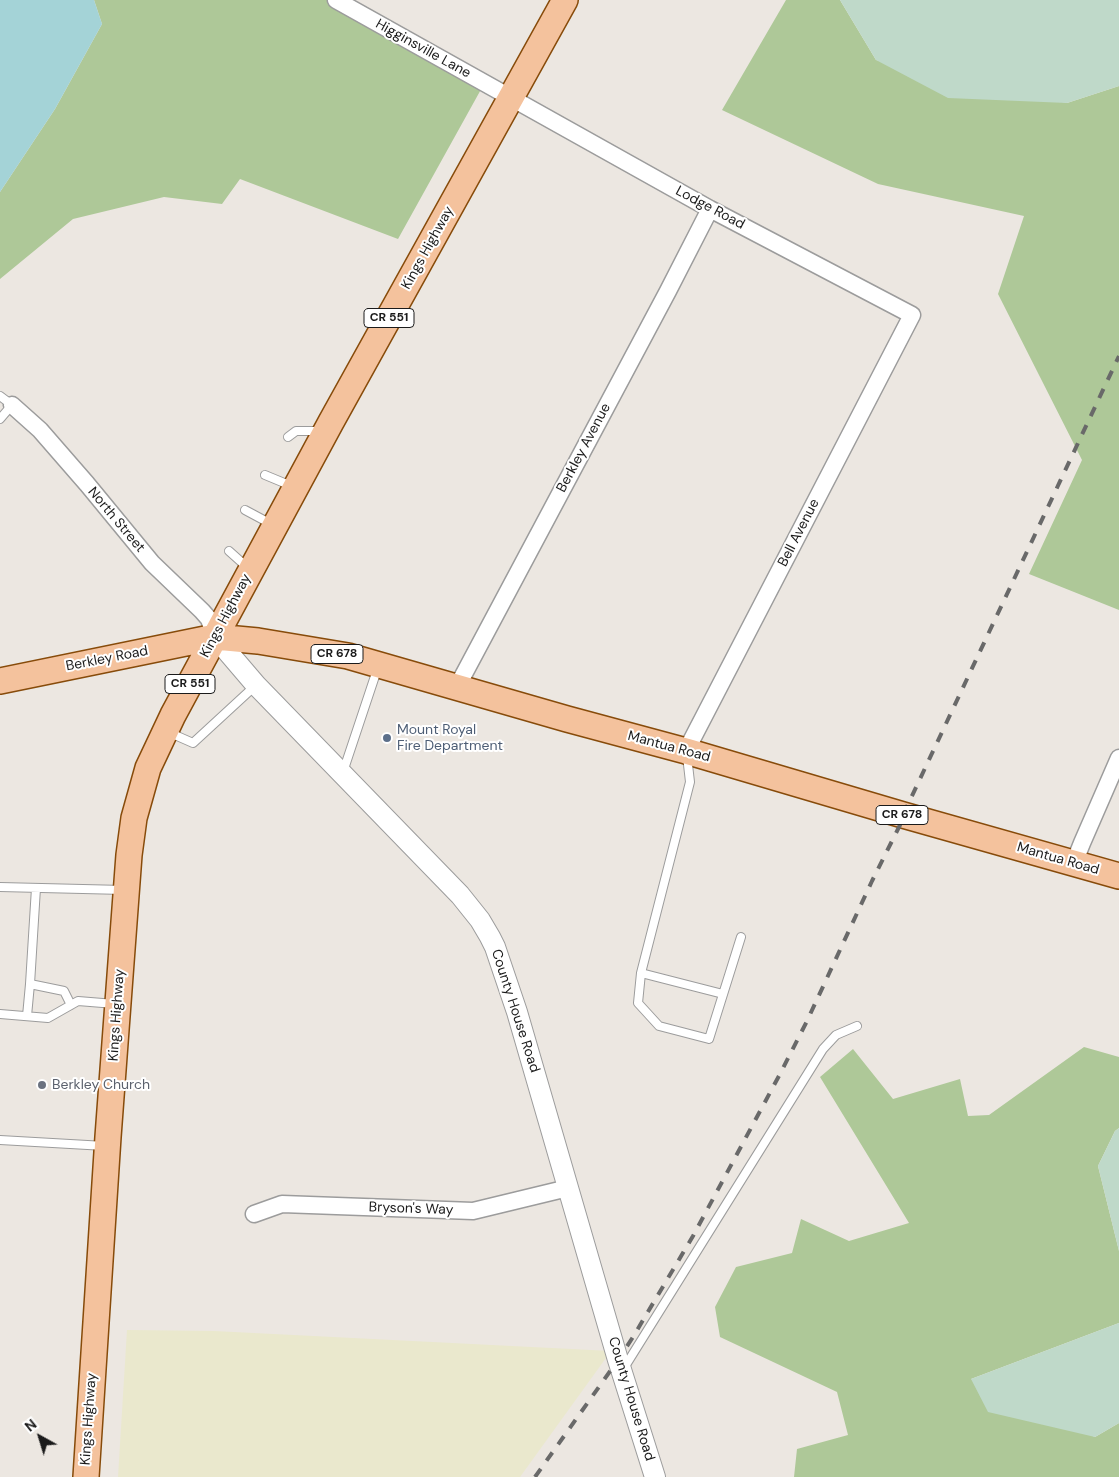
<!DOCTYPE html>
<style>
body{margin:0}
#map{position:relative;width:1119px;height:1477px;overflow:hidden;background:#ece7e1;font-family:"DM Sans",sans-serif}
canvas{display:block}
.north{position:absolute;left:15px;top:1412px;width:50px;height:50px;-webkit-text-stroke:4px #fff;paint-order:stroke;rotate:321deg;font-size:14px;font-weight:700;line-height:20px;text-align:center;color:#1b1b1b}
.north::after{content:'';display:block;margin:auto;width:18px;height:22px;background:#1b1b1b;clip-path:polygon(50% 0,100% 100%,50% 72%,0 100%)}
</style>
<div id="map">
<canvas width="1119" height="1477"></canvas>
<div class="north">N</div>
</div>
<script>
const context = document.querySelector('canvas').getContext('2d');
context.lineJoin = 'round';
function paint(path, color) { context.fillStyle = color; context.fill(path, 'evenodd'); }
const toPath = rows => new Path2D(rows.map(r => 'M' + r).join(''));
function strokePath(path, color, width, dash) { context.strokeStyle = color; context.lineWidth = width; context.lineCap = dash ? 'butt' : 'round'; context.setLineDash(dash || []); context.stroke(path); }
function label(font, color, halo, rows, align = 'center') {
  context.font = font + ' "DM Sans",sans-serif'; context.lineWidth = 4; context.setLineDash([]); context.textBaseline = 'middle'; context.strokeStyle = halo; context.fillStyle = color; for (const [text, x, y, turn = 0] of rows) {
    context.save(); context.translate(x, y); context.rotate((+turn || 0) * Math.PI / 180); context.textAlign = isNaN(turn) ? turn : align; if (halo) context.strokeText(text, 0, 0); context.fillText(text, 0, 0); context.restore();
  }
}
paint(toPath([
 [127,1330,214,1331,611,1351,520,1477,118,1477]
]), '#eae8cd');
paint(toPath([
 [94,0,330,0,484,84,398,239,240,179,222,204,164,197,73,219,0,279,0,192,55,109,102,24],
 [786,0,840,0,876,60,1067,103,1119,86,1119,610,1029,574,1082,460,998,294,1024,216,878,184,722,110],
 [1084,1047,1119,1057,1119,1128,1115,1131,1098,1166,1119,1251,1119,1323,971,1379,1095,1437,1119,1423,1119,1477,794,1477,797,1449,848,1435,837,1392,720,1337,715,1307,736,1267,792,1253,801,1219,849,1241,909,1223,820,1077,853,1049,893,1099,960,1079,968,1116,989,1115]
]), '#aec898');
paint(toPath([
 [840,0,1119,0,1119,86,1067,103,948,98,876,60],
 [1119,1128,1119,1251,1098,1166,1115,1131],
 [1119,1323,1119,1423,1095,1437,988,1412,971,1379]
]), '#bfd9c9');
paint(toPath([
 [0,0,94,0,102,24,55,109,0,192]
]), '#a4d3d7');
const service = toPath([
 [0,396,12,405,0,419],
 [288,437,296,431,321,431],
 [265,475,294,487],
 [245,510,273,525],
 [229,551,248,568],
 [168,732,193,743,256,685],
 [687,756,690,782,641,973,638,1003,659,1026,709,1039,741,937],
 [343,772,378,667],
 [0,887,124,890],
 [36,888,30,984,64,991,71,1005],
 [641,973,723,994],
 [0,1014,48,1018,78,1001,115,1004],
 [27,1016,30,984],
 [0,1140,105,1146],
 [624,1368,823,1049,836,1035,857,1026]
]);
const minor = toPath([
 [336,0,710,209,912,315,686,751],
 [12,405,40,430,87,484,152,563,202,611,209,619,215,637],
 [457,687,668,291,710,209],
 [1074,863,1082,843,1119,758],
 [254,1214,282,1204,473,1211,568,1188]
]);
const tertiary = toPath([
 [215,637,256,685,460,895,480,920,490,937,495,947,517,1012,618,1360,655,1477]
]);
const primary = toPath([
 [0,681,215,637,258,641,348,656,567,719,686,751,903,815,1119,876],
 [86,1477,108,1137,129,855,134,818,148,768,173,715,331,422,565,0]
]);
strokePath(service, '#9c9c9c', 10);
strokePath(minor, '#9c9c9c', 19);
strokePath(tertiary, '#9c9c9c', 22);
strokePath(primary, '#874b0a', 28);
strokePath(service, '#fff', 8);
strokePath(minor, '#fff', 16);
strokePath(tertiary, '#fff', 20);
strokePath(primary, '#f4c29d', 25);
strokePath(toPath([
 [535,1477,618,1360,633,1337,693,1236,780,1074,807,1021,872,881,900,825,903,815,1119,356]
]), '#696969', 4, [10, 10]);
for (const [x, y, r, color] of [
 [387,738,5,"#5c6f8a"],
 [42,1085,5,"#6b7280"]
]) { const dot = new Path2D(); dot.arc(x, y, r, 0, 2 * Math.PI); context.fillStyle = color; context.fill(dot); strokePath(dot, '#fff', 2); }
for (const [x, y, w] of [
 [389,318,50],
 [337,654,52],
 [190,684,50],
 [902,815,52]
]) { const box = new Path2D(); box.roundRect(x - w / 2, y - 9.5, w, 19, 4); context.fillStyle = '#fff'; context.fill(box); strokePath(box, '#1b1b1b', 1); }
label('bold 12px', '#1b1b1b', null, [
 ["CR 551",389,318],
 ["CR 678",337,654],
 ["CR 551",190,684],
 ["CR 678",902,815]
]);
label('14px', '#1b1b1b', '#fff', [
 ["Higginsville Lane",423,49,29],
 ["Lodge Road",710,208,28],
 ["Kings Highway",428,248,-61],
 ["Berkley Avenue",584,448,-62],
 ["North Street",116,520,50],
 ["Bell Avenue",799,533,-63],
 ["Kings Highway",226,616,-62],
 ["Berkley Road",107,659,-11],
 ["Mantua Road",669,747,15],
 ["Mantua Road",1058,859,16],
 ["County House Road",515,1011,72],
 ["Kings Highway",117,1015,-86],
 ["Bryson's Way",411,1209,2],
 ["County House Road",631,1399,73],
 ["Kings Highway",89,1419,-86]
]);
label('14px', '#4e5e75', '#fff', [
 ["Mount Royal",397,730],
 ["Fire Department",397,746]
], 'left');
label('14px', '#5b616d', '#fff', [
 ["Berkley Church",52,1085]
], 'left');
</script>
